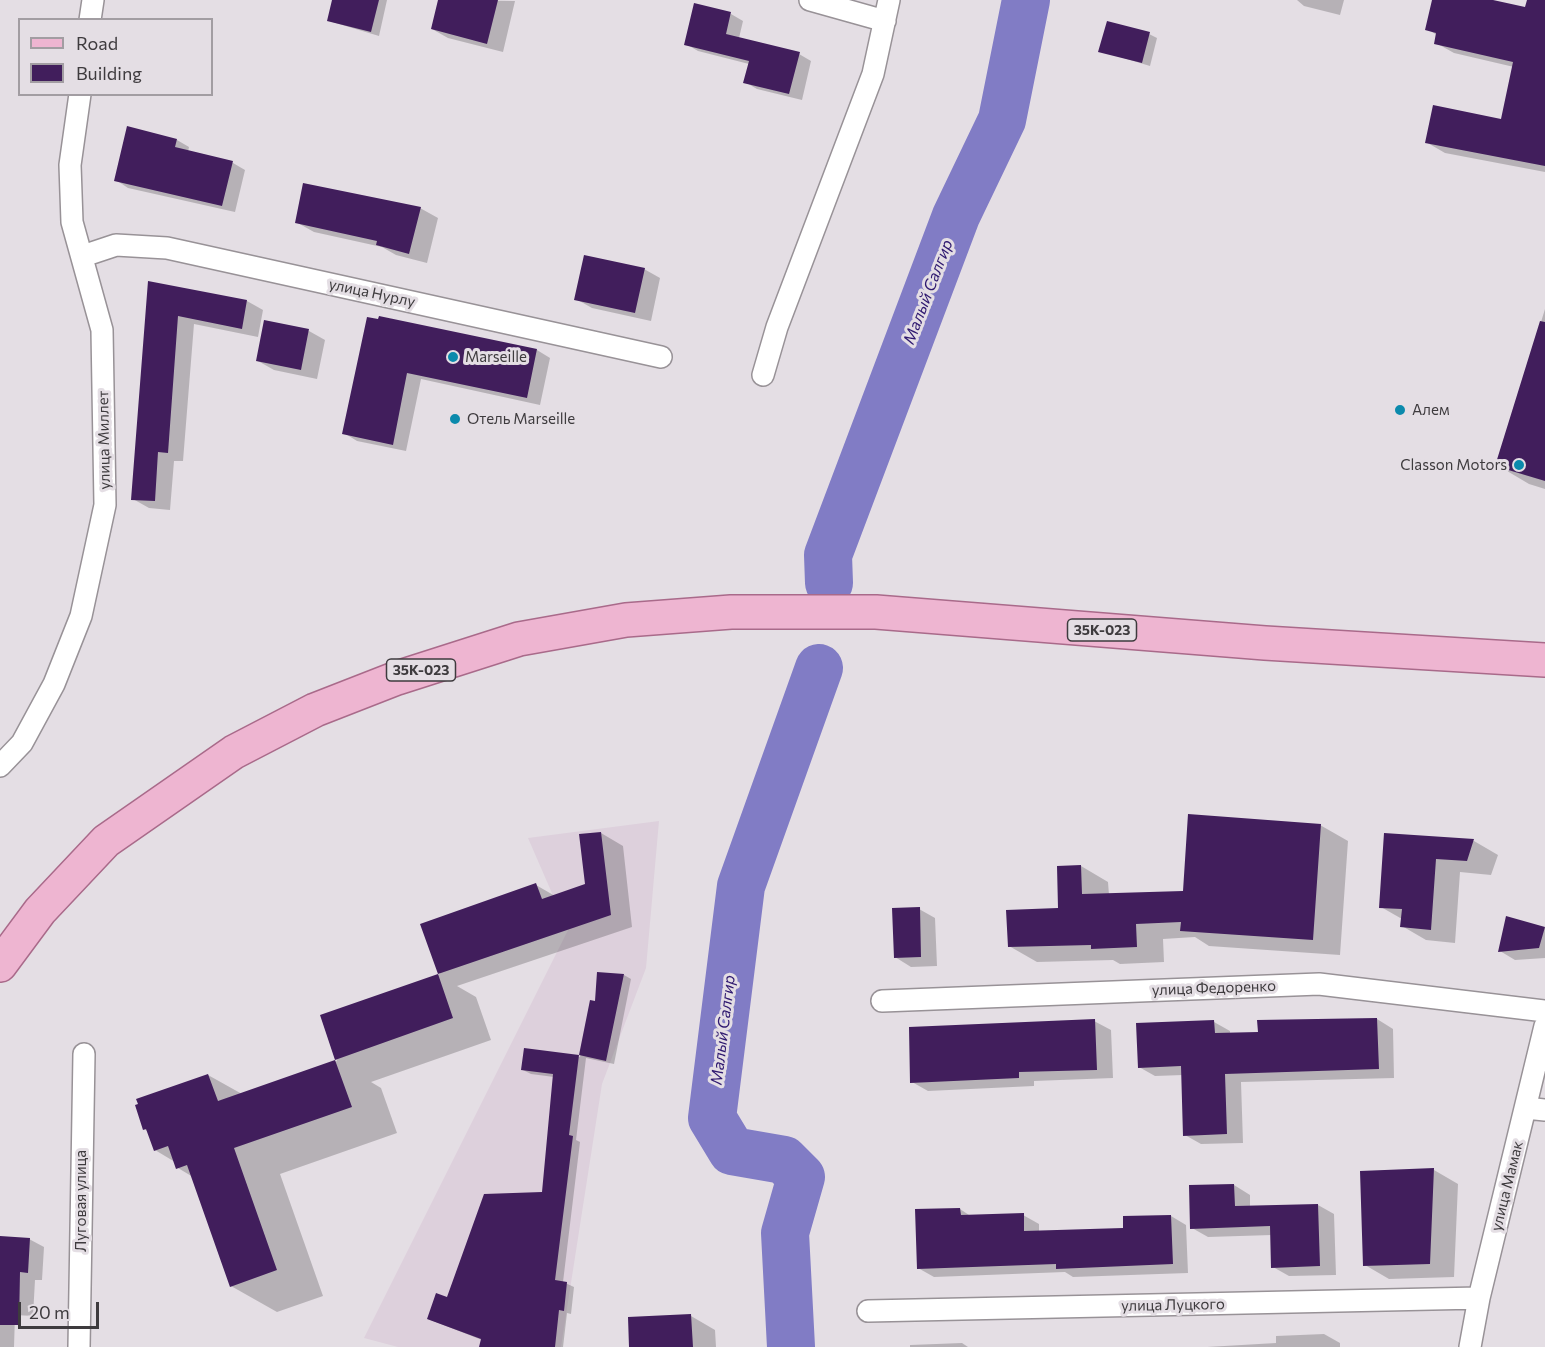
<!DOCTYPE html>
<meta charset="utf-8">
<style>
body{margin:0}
#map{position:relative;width:1545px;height:1347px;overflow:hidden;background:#e4dee4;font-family:Commissioner,sans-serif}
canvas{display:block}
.legend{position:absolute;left:18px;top:18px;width:195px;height:78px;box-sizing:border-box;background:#e4dee4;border:2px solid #a29da2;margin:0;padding:8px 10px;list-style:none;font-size:18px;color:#3e3b3e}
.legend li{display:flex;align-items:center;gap:12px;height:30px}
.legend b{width:30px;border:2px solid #a29da2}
.scale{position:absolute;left:18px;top:1302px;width:81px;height:27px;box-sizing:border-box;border:3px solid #3e3b3e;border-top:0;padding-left:8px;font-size:18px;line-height:21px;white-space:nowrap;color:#3e3b3e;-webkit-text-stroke:4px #e4dee4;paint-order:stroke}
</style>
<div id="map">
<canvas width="1545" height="1347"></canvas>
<ul class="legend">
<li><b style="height:8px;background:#eeb5d1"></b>Road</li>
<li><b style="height:16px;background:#411e5c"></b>Building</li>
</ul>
<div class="scale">20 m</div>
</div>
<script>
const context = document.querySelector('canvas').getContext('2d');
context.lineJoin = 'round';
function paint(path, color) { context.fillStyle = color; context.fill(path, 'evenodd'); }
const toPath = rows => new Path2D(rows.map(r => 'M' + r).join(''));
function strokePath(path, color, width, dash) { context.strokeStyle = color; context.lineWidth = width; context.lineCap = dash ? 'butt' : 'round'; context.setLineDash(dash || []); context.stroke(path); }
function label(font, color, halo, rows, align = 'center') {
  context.font = font + ' Commissioner,sans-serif'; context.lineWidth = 6; context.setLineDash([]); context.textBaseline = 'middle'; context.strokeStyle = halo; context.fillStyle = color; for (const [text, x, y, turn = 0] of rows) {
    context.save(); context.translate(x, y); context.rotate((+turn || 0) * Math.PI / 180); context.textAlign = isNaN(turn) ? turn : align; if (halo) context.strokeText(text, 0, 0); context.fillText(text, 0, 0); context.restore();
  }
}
paint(toPath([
 [659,821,646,968,602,1084,561,1347,398,1347,364,1338,568,930,528,838]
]), '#ddd0dc');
paint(toPath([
 [334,0,387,0,379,36,329,21],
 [439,0,515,1,503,52,448,38,432,29],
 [1297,0,1344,0,1340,15,1304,6],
 [1434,0,1487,0,1526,9,1528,0,1545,0,1545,172,1445,153,1426,142,1502,121,1514,67,1454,53,1436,43,1437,35,1427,29],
 [731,14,743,21,739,38,799,54,811,61,802,100,757,89,745,82,749,64,698,51,686,44],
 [1149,34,1157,38,1150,66,1100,51],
 [177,140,189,147,188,152,233,163,245,170,235,212,128,188,116,180],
 [420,208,438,218,427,263,396,255,382,247,314,232,296,222],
 [644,269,660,278,651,321,592,308,576,299],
 [149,283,247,301,263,310,258,337,194,324,183,461,174,461,170,510,149,508,133,499],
 [1545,309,1545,489,1529,484,1497,465],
 [380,317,537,350,550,358,540,405,421,379,406,451,357,441,344,433],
 [309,331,325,340,317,379,274,370,258,361],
 [1320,825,1348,841,1340,955,1209,946,1195,937,1163,939,1164,962,1120,964,1113,960,1037,962,1009,946,1060,910,1081,866,1108,882,1109,895,1185,893],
 [601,833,623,846,632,927,457,986,476,997,491,1040,371,1082,381,1088,397,1133,280,1174,323,1296,277,1312,231,1286,193,1177,178,1168,175,1162,155,1150,149,1132,144,1129,208,1075,242,1094,337,1061,322,1016,440,974,422,925,536,885,555,896,586,885],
 [1386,834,1474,841,1498,855,1491,875,1460,872,1455,943,1426,940,1402,926,1402,919,1381,907],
 [919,909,935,918,937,966,911,967,895,957],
 [1507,918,1545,928,1545,958,1515,960,1500,951],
 [624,975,631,979,614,1064,586,1058,576,1140,580,1142,563,1282,574,1287,571,1314,567,1313,563,1347,481,1347,482,1340,428,1319,543,1193,554,1077,531,1074,523,1070,526,1050,580,1057,591,1002,596,1003],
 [1377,1019,1393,1029,1394,1078,1241,1082,1243,1143,1201,1144,1185,1135,1183,1075,1155,1076,1139,1067,1214,1022,1230,1031,1230,1034,1259,1033],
 [1094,1021,1111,1030,1113,1078,1034,1081,1034,1086,928,1091,912,1082],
 [1434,1170,1458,1184,1454,1277,1389,1279,1365,1265,1361,1172],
 [1234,1185,1250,1195,1250,1207,1318,1205,1334,1214,1336,1275,1289,1276,1273,1267,1272,1235,1208,1237,1192,1228],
 [960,1209,972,1217,1023,1215,1039,1224,1039,1232,1124,1230,1171,1216,1186,1225,1188,1273,1073,1277,1065,1272,934,1277,918,1268],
 [0,1238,29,1239,44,1247,42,1280,35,1280,33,1316,15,1315,14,1347,0,1347],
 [691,1316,715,1330,716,1347,631,1347],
 [1324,1334,1340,1343,1340,1347,1207,1347,1276,1343,1276,1336],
 [962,1343,968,1347,910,1347,910,1345]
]), '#0003');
strokePath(toPath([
 [829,583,828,555,956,216,1002,120,1026,0],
 [791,1347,785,1233,801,1177,784,1160,732,1151,712,1118,741,886,819,668]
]), '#817cc5', 48);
paint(toPath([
 [332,0,379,0,371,32,327,21],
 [438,0,498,0,487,44,431,29],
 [1432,0,1493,0,1525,7,1527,0,1545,0,1545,166,1425,143,1433,105,1501,119,1513,62,1434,44,1436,33,1425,30],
 [694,3,731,12,726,34,800,52,789,94,743,83,749,61,684,45],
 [1107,21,1150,32,1142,63,1098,52],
 [127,126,177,139,175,147,233,161,222,206,114,181],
 [303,183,421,207,409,254,376,245,377,241,295,223],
 [584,255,645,268,635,313,574,300],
 [148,281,247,300,242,329,178,316,168,453,158,452,155,501,131,500],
 [379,316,537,349,527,398,407,373,393,445,342,434,367,317,378,319],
 [264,320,309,329,301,370,256,361],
 [1540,321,1545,322,1545,481,1495,466],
 [1188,814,1321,824,1313,940,1180,931,1181,922,1136,924,1137,947,1091,949,1091,945,1008,947,1006,910,1058,908,1057,866,1081,865,1082,894,1183,891],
 [601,832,611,915,438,974,420,924,536,883,542,899,585,884,579,834],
 [1384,833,1474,839,1467,861,1436,859,1431,930,1400,927,1402,909,1379,908],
 [920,907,921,957,894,958,892,908],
 [1506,916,1545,927,1539,948,1498,952],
 [597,972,624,974,606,1061,579,1055,590,1000,595,1001],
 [438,974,453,1018,335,1060,320,1015],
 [1377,1018,1379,1069,1225,1074,1227,1134,1183,1136,1181,1066,1138,1068,1136,1023,1214,1020,1215,1033,1258,1032,1257,1020],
 [1095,1019,1097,1070,1019,1072,1019,1078,910,1083,909,1027],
 [524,1048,579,1055,569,1135,573,1136,555,1280,567,1282,564,1311,559,1310,555,1347,479,1347,481,1339,427,1319,436,1293,447,1297,484,1194,542,1192,553,1074,521,1070],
 [335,1060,352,1107,234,1148,277,1270,230,1287,187,1165,176,1169,168,1146,154,1151,146,1129,143,1130,135,1105,138,1104,136,1099,208,1074,218,1101],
 [1434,1168,1430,1264,1363,1266,1360,1171],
 [1234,1184,1235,1206,1318,1204,1320,1266,1271,1268,1270,1226,1190,1229,1189,1185],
 [960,1208,961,1215,1024,1213,1024,1231,1123,1228,1123,1216,1171,1215,1173,1264,1056,1269,1056,1264,917,1269,915,1209],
 [0,1236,30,1238,28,1273,20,1272,19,1325,0,1325],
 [691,1314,693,1347,629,1347,628,1317]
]), '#411e5c');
const minor = toPath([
 [810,0,885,21],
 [90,20,93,0],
 [83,256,116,245,167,248,661,357],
 [763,375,777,327,873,74,889,0],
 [0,766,22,743,54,684,81,616,105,505,102,330,72,222,70,165,80,94],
 [882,1001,1319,984,1545,1011],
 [1526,1108,1545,1110],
 [868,1311,1479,1298],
 [79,1347,84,1054],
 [1470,1347,1479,1298,1545,1026]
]);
const primary = toPath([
 [0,965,40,911,106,841,234,752,315,710,397,678,519,639,626,620,731,612,876,612,1265,643,1545,660]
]);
strokePath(minor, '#989297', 24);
strokePath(primary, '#a96a8a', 36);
strokePath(minor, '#fff', 21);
strokePath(primary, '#eeb5d1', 33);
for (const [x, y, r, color] of [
 [453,357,6,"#0b8aac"],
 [1400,410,6,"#0b8aac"],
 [455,419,6,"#0b8aac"],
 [1519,465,6,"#0b8aac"]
]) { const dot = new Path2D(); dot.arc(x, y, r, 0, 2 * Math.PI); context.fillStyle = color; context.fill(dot); strokePath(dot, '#e4dee4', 2); }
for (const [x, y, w] of [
 [1102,630,69],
 [421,670,69]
]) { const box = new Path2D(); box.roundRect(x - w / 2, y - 11, w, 22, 4.5); context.fillStyle = '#e4dee4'; context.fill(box); strokePath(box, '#3e3b3e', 1.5); }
label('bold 14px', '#3e3b3e', null, [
 ["35К-023",1102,630],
 ["35К-023",421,670]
]);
label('15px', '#3e3b3e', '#e4dee4', [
 ["улица Нурлу",372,293,12],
 ["улица Миллет",104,440,-91],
 ["улица Федоренко",1214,988,-2],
 ["улица Мамак",1507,1186,-76],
 ["Луговая улица",81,1201,-90],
 ["улица Луцкого",1173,1305,-1]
]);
label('15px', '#3e3b3e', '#e4dee4', [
 ["Marseille",465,357],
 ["Алем",1412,410],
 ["Отель Marseille",467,419],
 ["Classon Motors",1507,465,"right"]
], 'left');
label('italic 16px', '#2e186f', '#e4dee4', [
 ["Малый Салгир",928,292,-69],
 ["Малый Салгир",723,1030,-83]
]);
</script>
